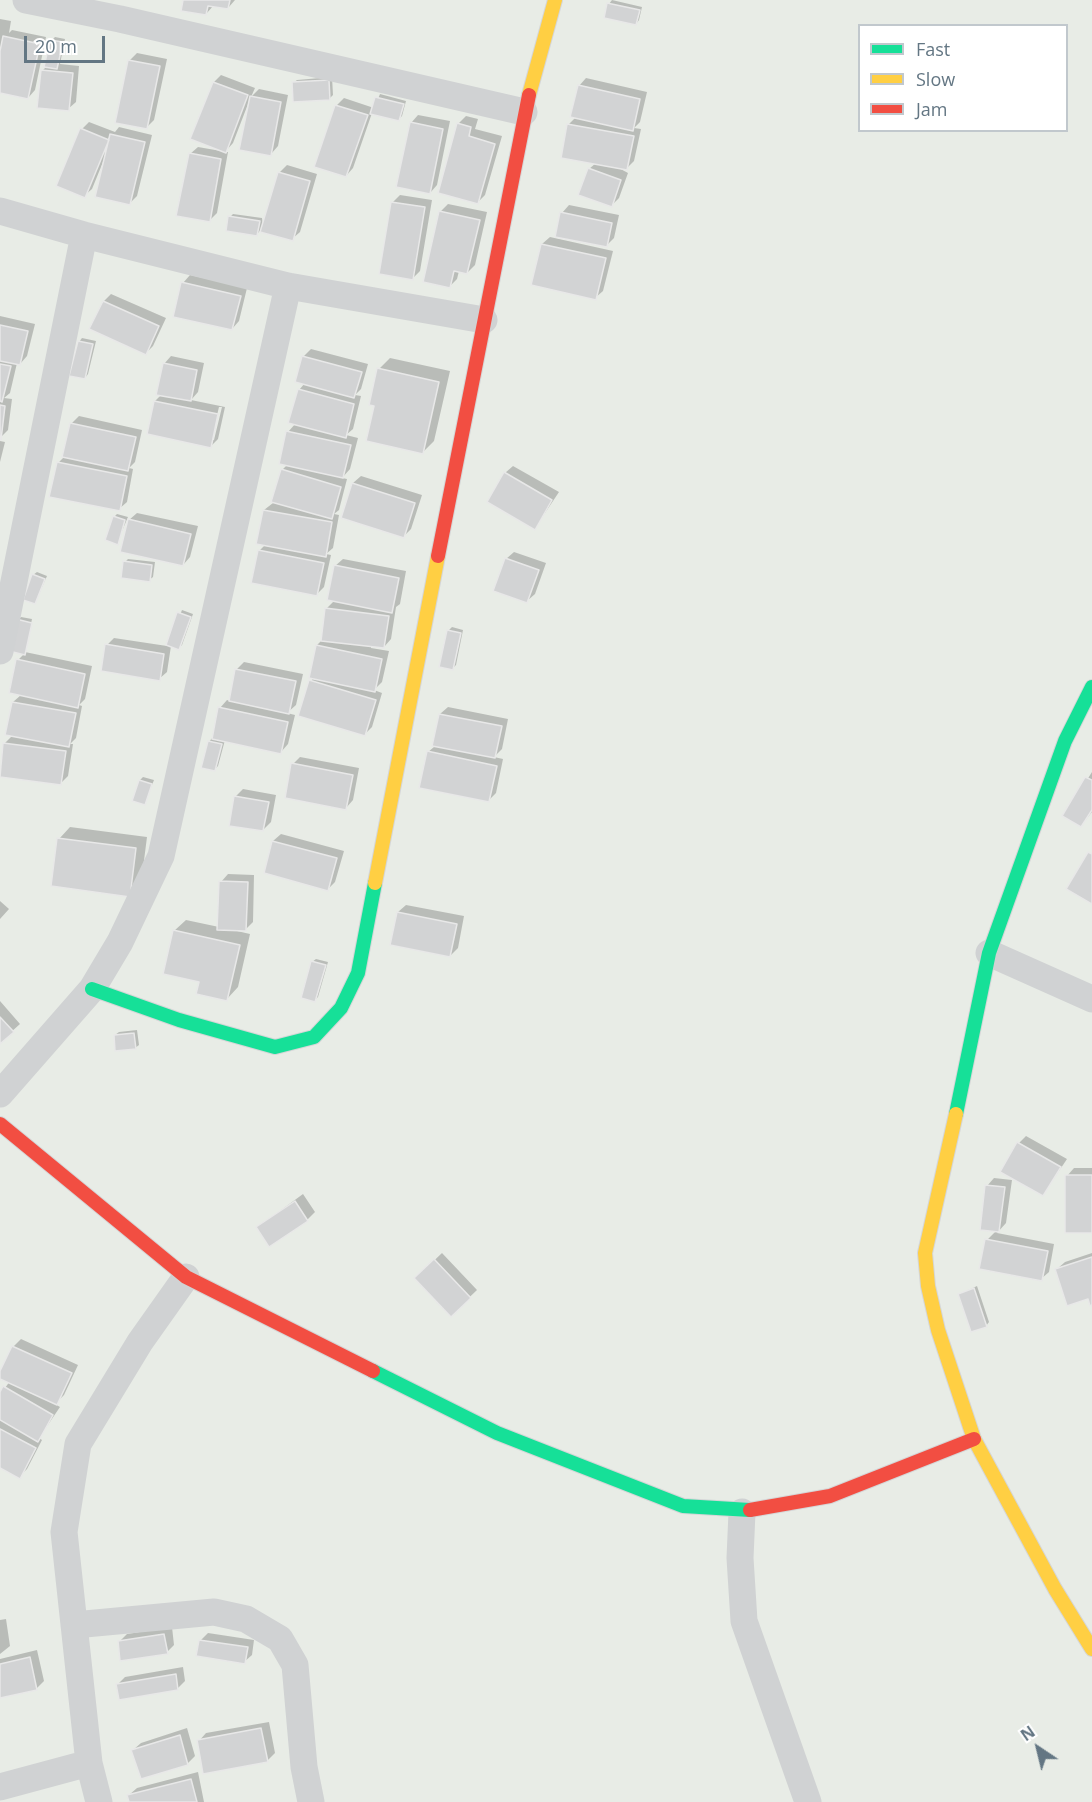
<!DOCTYPE html>
<style>
body{margin:0}
#map{position:relative;width:1092px;height:1802px;overflow:hidden;background:#f8f8f8;font-family:"Open Sans",sans-serif}
canvas{display:block}
.legend{position:absolute;left:858px;top:24px;width:210px;height:108px;box-sizing:border-box;background:#fff;border:2px solid #c1c8cd;margin:0;padding:8px 10px;list-style:none;font-size:18px;color:#637683}
.legend li{display:flex;align-items:center;gap:12px;height:30px}
.legend b{width:30px;border:2px solid #c1c8cd}
.north{position:absolute;left:1008px;top:1718px;width:60px;height:60px;-webkit-text-stroke:4px #fff;paint-order:stroke;rotate:325deg;font-size:16px;font-weight:700;line-height:24px;text-align:center;color:#637683}
.north::after{content:'';display:block;margin:auto;width:21px;height:27px;background:#637683;clip-path:polygon(50% 0,100% 100%,50% 72%,0 100%)}
.scale{position:absolute;left:24px;top:36px;width:81px;height:27px;box-sizing:border-box;border:3px solid #637683;border-top:0;padding-left:8px;font-size:18px;line-height:21px;white-space:nowrap;color:#637683;-webkit-text-stroke:4px #fff;paint-order:stroke}
</style>
<div id="map">
<canvas width="1092" height="1802"></canvas>
<ul class="legend">
<li><b style="height:8px;background:#16e098"></b>Fast</li>
<li><b style="height:8px;background:#ffcf43"></b>Slow</li>
<li><b style="height:8px;background:#f24e42"></b>Jam</li>
</ul>
<div class="north">N</div>
<div class="scale">20 m</div>
</div>
<script>
const context = document.querySelector('canvas').getContext('2d');
context.lineJoin = 'round';
function paint(path, color) { context.fillStyle = color; context.fill(path, 'evenodd'); }
const toPath = rows => new Path2D(rows.map(r => 'M' + r).join(''));
function strokePath(path, color, width, dash) { context.strokeStyle = color; context.lineWidth = width; context.lineCap = dash ? 'butt' : 'round'; context.setLineDash(dash || []); context.stroke(path); }
paint(toPath([
 [0,0,1092,0,1092,1802,0,1802],
 [860,26,1066,26,1066,130,860,130]
]), '#e8ece6');
paint(toPath([
 [184,0,235,0,228,8,214,5,206,14],
 [612,0,642,7,639,20,636,24,609,4],
 [0,19,11,21,9,33,12,30,46,37,35,90,28,98,0,92],
 [55,37,65,39,60,64,79,66,76,102,68,109,42,71,47,66,52,40],
 [137,53,167,59,154,120,146,128,130,60],
 [221,75,255,88,251,97,259,89,288,95,278,146,271,154,248,104,233,143,225,152,228,152,217,213,209,221,190,154,198,147,221,151,214,82],
 [332,77,333,95,330,98,293,83,297,80],
 [586,78,647,92,640,122,634,128,641,129,634,161,626,169,617,167,628,173,619,198,612,205,589,169,596,163,569,124,576,117,579,86],
 [380,94,406,101,402,116,399,119,372,113,353,168,346,176,316,166,337,105,344,98,374,108],
 [418,115,450,121,437,185,430,193,411,123],
 [466,116,478,119,475,129,502,136,485,195,478,202,458,124],
 [89,122,115,132,119,127,152,135,137,196,129,204,103,162,92,189,84,196,82,129],
 [287,165,317,174,300,232,292,239,261,230,257,234,230,217,233,214,262,218,263,227,279,173],
 [400,195,432,200,420,271,413,278,392,203],
 [448,204,487,212,475,265,467,273,459,271,457,279,450,286,425,281,441,211],
 [569,205,619,215,614,238,606,246,562,213],
 [550,237,613,251,603,291,595,298,542,244],
 [190,275,247,288,239,321,232,329,183,283],
 [111,294,166,318,153,346,146,353,91,329,104,301],
 [0,316,35,324,27,356,20,364,17,363,10,393,4,398,12,399,8,430,0,438],
 [82,338,96,341,88,374,85,378,79,342],
 [311,349,368,364,361,389,355,395,361,396,353,429,346,435,358,438,350,469,342,478,347,479,339,510,334,514,339,515,333,548,326,554,331,555,324,587,317,594,259,551,266,544,264,510,273,503,282,470,288,464,288,432,296,423,299,390,305,383,303,357],
 [171,356,204,363,198,392,191,400,225,407,218,439,211,446,155,401,162,394,164,364],
 [219,407,222,407,214,440,211,440],
 [390,358,450,371,434,441,422,453,379,369],
 [79,416,142,430,135,462,129,468,133,469,127,502,119,509,58,463,65,456,71,424],
 [0,441,5,442,0,462],
 [513,466,559,492,535,528,505,473],
 [361,476,422,495,411,529,404,536,343,517,353,483],
 [137,513,198,526,190,557,183,565,129,520],
 [117,514,128,517,117,543,114,517],
 [514,552,546,563,535,594,527,601,506,559],
 [128,559,155,562,153,577,149,580,125,562],
 [343,559,406,571,400,604,396,607,391,639,384,647,371,645,371,648,389,651,382,682,374,690,382,693,372,727,364,735,311,681,314,677,317,645,322,640,326,609,335,600,335,566],
 [37,572,47,576,35,603,33,575],
 [182,610,193,614,182,645,179,648,171,646,167,672,159,679,107,645,114,638,167,646],
 [21,617,32,619,25,652,92,666,85,699,79,705,82,706,76,738,70,744,73,744,68,776,60,784,0,775,5,743,13,735,7,734,13,702,21,695,11,692,18,660,25,653,11,650,18,620],
 [452,627,463,630,456,665,453,668,448,631],
 [244,662,303,674,296,705,287,713,295,715,288,744,281,752,225,740,218,766,215,769,209,742,212,738,220,708,227,700,230,701,237,669],
 [448,707,508,719,502,749,494,757,503,759,496,793,489,800,428,752,434,747,440,714],
 [300,757,359,768,353,800,346,808,293,764],
 [1092,772,1092,812,1081,826,1064,816],
 [143,777,154,780,145,803,140,780],
 [243,789,276,795,271,822,263,830,236,796],
 [70,827,147,837,141,884,129,895,59,839],
 [281,834,344,851,335,882,328,889,273,841],
 [228,874,254,875,253,922,245,930,237,931,250,934,238,987,227,999,200,981,174,931,186,920,219,927,221,882],
 [0,901,9,909,0,919],
 [406,905,464,916,458,948,450,956,398,912],
 [316,959,328,962,318,997,315,1000,312,962],
 [0,1001,20,1024,0,1042],
 [137,1030,139,1045,135,1048,115,1035,119,1032],
 [1026,1136,1067,1159,1043,1195,1019,1143],
 [1074,1168,1092,1168,1092,1231,1067,1176],
 [994,1178,1012,1180,1006,1223,997,1233,1054,1244,1049,1272,1041,1279,987,1240,996,1231,987,1186],
 [303,1194,315,1212,307,1220,258,1227],
 [442,1253,477,1290,451,1315,416,1278],
 [1092,1253,1092,1304,1089,1297,1057,1269,1065,1262],
 [977,1286,989,1322,986,1326,960,1294],
 [21,1339,78,1365,64,1395,55,1404,60,1407,39,1438,42,1440,27,1469,19,1477,0,1467,0,1395,10,1381,0,1375,13,1347],
 [6,1619,10,1646,0,1654,0,1620],
 [172,1627,174,1645,167,1652,119,1642,127,1634],
 [208,1633,254,1640,252,1655,244,1662,200,1641],
 [37,1650,44,1681,36,1689,0,1697,0,1659],
 [183,1667,185,1681,177,1689,118,1684,125,1677],
 [269,1722,275,1753,267,1761,199,1741,206,1733],
 [187,1728,195,1756,188,1763,142,1778,133,1750,141,1743],
 [198,1772,204,1802,131,1802,129,1795,137,1788]
]), '#0003');
const building = toPath([
 [183,0,230,0,228,9,208,6,206,15,181,11,183,0],
 [607,3,640,10,636,25,604,18,607,3],
 [3,36,40,44,28,99,0,93,0,51,3,36],
 [50,40,63,42,57,69,44,67,50,40],
 [128,60,160,66,147,129,115,123,128,60],
 [41,70,73,73,69,111,37,108,41,70],
 [329,80,330,100,293,102,292,82,329,80],
 [213,82,248,95,226,153,190,139,213,82],
 [578,85,640,99,633,131,570,117,578,85],
 [250,96,281,102,271,156,239,150,250,96],
 [375,97,404,104,399,121,370,114,375,97],
 [335,105,368,115,346,177,314,167,335,105],
 [410,122,443,129,430,194,396,187,410,122],
 [457,123,471,127,469,136,495,144,478,204,438,193,457,123],
 [567,124,634,136,627,170,561,158,567,124],
 [80,128,109,140,85,198,56,186,80,128],
 [110,134,145,142,130,205,95,197,110,134],
 [189,153,221,159,210,222,176,216,189,153],
 [588,168,621,180,612,207,578,195,588,168],
 [278,172,310,181,293,241,260,232,278,172],
 [391,202,425,207,413,280,379,274,391,202],
 [439,211,480,220,467,274,454,271,450,288,423,282,439,211],
 [560,212,612,223,607,247,555,237,560,212],
 [228,216,260,221,257,236,226,231,228,216],
 [541,244,606,258,596,300,531,285,541,244],
 [181,282,241,296,232,330,173,317,181,282],
 [103,301,159,326,146,355,89,329,103,301],
 [0,325,28,331,20,365,0,361,0,325],
 [78,341,93,344,85,379,69,376,78,341],
 [302,356,362,372,354,398,295,382,302,356],
 [163,363,197,370,191,401,156,395,163,363],
 [0,364,11,366,2,402,0,401,0,364],
 [377,368,439,382,423,454,366,441,374,406,369,405,377,368],
 [298,389,354,404,346,438,288,423,298,389],
 [154,401,218,414,211,448,147,434,154,401],
 [0,405,5,406,1,440,0,440,0,405],
 [70,423,136,437,128,471,62,457,70,423],
 [286,431,351,445,343,478,279,464,286,431],
 [57,462,127,476,120,511,49,497,57,462],
 [281,469,341,487,332,519,271,502,281,469],
 [504,472,552,500,535,530,487,502,504,472],
 [352,483,415,503,404,538,341,518,352,483],
 [263,510,332,522,326,557,256,544,263,510],
 [113,516,125,520,118,545,105,540,113,516],
 [128,519,191,534,183,566,120,552,128,519],
 [258,550,324,563,317,596,251,583,258,550],
 [505,558,539,570,527,603,493,591,505,558],
 [123,561,152,565,150,582,121,578,123,561],
 [334,565,399,578,392,613,327,600,334,565],
 [32,574,45,579,35,604,23,600,32,574],
 [325,608,389,616,384,648,321,641,325,608],
 [177,612,191,617,179,650,166,645,177,612],
 [16,619,32,623,25,655,9,651,16,619],
 [447,630,461,633,453,670,439,667,447,630],
 [105,644,164,654,160,681,101,671,105,644],
 [316,645,382,659,375,692,309,678,316,645],
 [16,659,85,674,78,708,9,693,16,659],
 [235,669,296,681,289,714,229,701,235,669],
 [309,680,376,700,365,736,298,716,309,680],
 [12,702,76,713,69,747,5,735,12,702],
 [218,707,288,722,281,754,212,739,218,707],
 [439,714,502,726,495,758,432,746,439,714],
 [208,741,222,744,215,771,201,768,208,741],
 [3,743,66,751,61,785,0,777,3,743],
 [427,751,497,766,489,802,419,788,427,751],
 [291,763,353,775,346,810,285,798,291,763],
 [1085,777,1092,780,1092,810,1081,827,1062,816,1085,777],
 [139,780,152,784,145,805,132,801,139,780],
 [234,796,269,802,263,831,229,826,234,796],
 [57,838,136,848,130,897,51,886,57,838],
 [272,841,337,858,328,891,264,873,272,841],
 [1088,852,1092,854,1092,904,1066,889,1088,852],
 [219,881,248,882,246,931,217,930,219,881],
 [397,912,457,924,450,957,390,945,397,912],
 [173,930,240,945,227,1001,196,994,199,982,163,974,173,930],
 [311,961,326,965,315,1002,301,998,311,961],
 [0,1017,14,1032,0,1044,0,1017],
 [134,1033,136,1049,115,1051,114,1035,134,1033],
 [1017,1142,1061,1167,1043,1196,1000,1172,1017,1142],
 [1065,1175,1092,1175,1092,1233,1065,1233,1065,1175],
 [985,1185,1005,1187,999,1232,980,1230,985,1185],
 [295,1201,308,1221,269,1247,256,1227,295,1201],
 [985,1239,1048,1251,1042,1281,979,1269,985,1239],
 [1092,1257,1092,1305,1090,1306,1088,1299,1067,1306,1055,1269,1092,1257],
 [434,1259,471,1298,451,1317,414,1278,434,1259],
 [974,1288,987,1327,971,1332,958,1294,974,1288],
 [12,1346,72,1373,57,1405,0,1379,0,1371,12,1346],
 [3,1386,53,1415,38,1442,0,1420,0,1392,3,1386],
 [0,1429,36,1448,20,1479,0,1468,0,1429],
 [164,1634,168,1654,120,1661,118,1641,164,1634],
 [199,1640,248,1647,245,1664,196,1656,199,1640],
 [30,1657,37,1690,0,1698,0,1664,30,1657],
 [176,1674,178,1690,119,1700,116,1684,176,1674],
 [261,1728,268,1762,203,1774,197,1740,261,1728],
 [180,1735,188,1765,141,1779,131,1750,180,1735],
 [191,1779,197,1802,129,1802,127,1795,191,1779]
]);
paint(building, '#d2d3d4');
strokePath(building, '#e8e8e8', 1.5);
const fast = toPath([
 [92,989,179,1020,275,1047,314,1037,341,1008,358,973,375,883],
 [956,1114,989,953,1065,741,1092,687],
 [373,1371,497,1433,683,1506,750,1510]
]);
const slow = toPath([
 [529,95,555,0],
 [375,883,438,556],
 [956,1114,925,1253,928,1286,938,1330,974,1439,1055,1589,1092,1649]
]);
const jam = toPath([
 [438,556,529,95],
 [0,1124,186,1277,373,1371],
 [750,1510,830,1496,974,1439]
]);
strokePath(fast, '#d5d6d7', 16);
strokePath(slow, '#d5d6d7', 16);
strokePath(jam, '#d5d6d7', 16);
strokePath(toPath([
 [26,0,120,19,524,112],
 [0,211,84,235,288,286,484,320],
 [0,651,84,235],
 [989,953,1092,999],
 [0,1094,92,989,120,942,161,856,288,286],
 [742,1512,740,1558,744,1621,808,1802],
 [74,1625,214,1612,246,1619,280,1639,295,1665,304,1767,311,1802],
 [0,1787,89,1763],
 [99,1802,89,1763,64,1532,78,1444,140,1342,186,1277]
]), '#d0d2d3', 27);
strokePath(fast, '#16e098', 14);
strokePath(slow, '#ffcf43', 14);
strokePath(jam, '#f24e42', 14);
</script>
